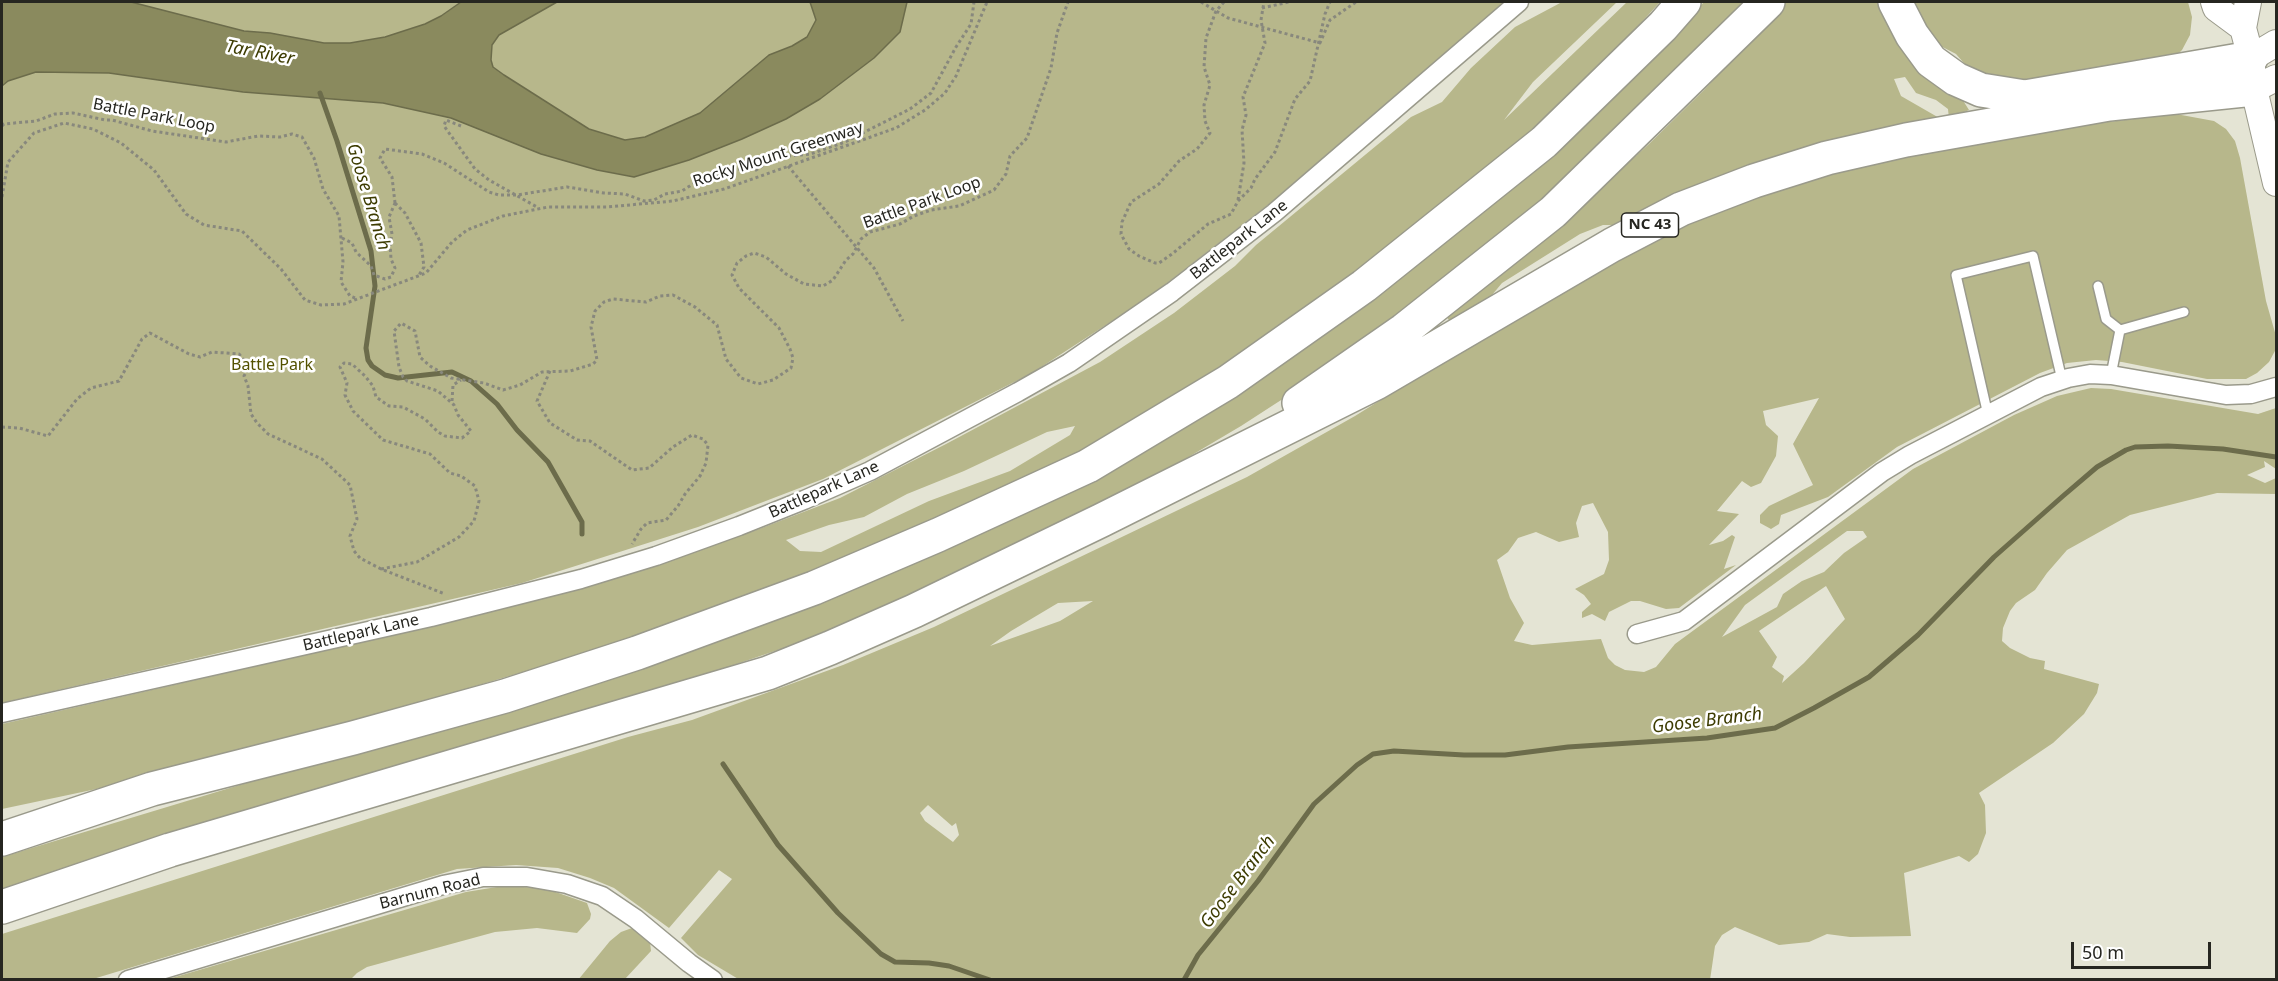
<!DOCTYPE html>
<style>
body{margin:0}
#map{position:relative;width:2278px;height:981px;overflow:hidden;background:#e4e4d4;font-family:"Noto Sans",sans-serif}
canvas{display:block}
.frame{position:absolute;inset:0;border:3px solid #262620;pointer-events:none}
.scale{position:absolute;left:2071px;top:942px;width:140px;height:27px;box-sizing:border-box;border:3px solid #262620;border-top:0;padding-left:8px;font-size:18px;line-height:21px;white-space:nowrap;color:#262620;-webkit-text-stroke:4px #fff;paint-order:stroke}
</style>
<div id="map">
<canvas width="2278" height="981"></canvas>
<div class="frame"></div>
<div class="scale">50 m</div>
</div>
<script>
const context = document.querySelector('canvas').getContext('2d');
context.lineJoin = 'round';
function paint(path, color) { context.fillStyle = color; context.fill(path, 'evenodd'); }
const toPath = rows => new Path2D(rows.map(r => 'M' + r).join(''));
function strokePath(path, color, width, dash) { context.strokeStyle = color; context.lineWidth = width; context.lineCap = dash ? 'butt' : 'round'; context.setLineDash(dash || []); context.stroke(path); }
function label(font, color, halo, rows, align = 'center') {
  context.font = font + ' "Noto Sans",sans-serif'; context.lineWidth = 5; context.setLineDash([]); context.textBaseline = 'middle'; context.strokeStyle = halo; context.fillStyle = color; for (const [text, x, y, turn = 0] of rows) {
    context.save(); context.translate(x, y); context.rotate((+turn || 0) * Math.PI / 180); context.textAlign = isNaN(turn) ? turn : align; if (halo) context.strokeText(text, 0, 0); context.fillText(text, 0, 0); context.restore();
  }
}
paint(toPath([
 [131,2,461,2,441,16,425,24,385,37,350,43,324,43,270,33,244,31],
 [557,2,810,2,816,20,807,37,792,46,769,55,700,113,645,138,625,140,589,129,504,75,493,67,491,60,492,45,499,35],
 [907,2,1506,2,1269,204,1149,297,1032,373,823,479,698,527,522,583,2,703,2,86,8,81,36,72,109,73,243,92,383,103,451,118,541,154,597,170,634,177,689,160,742,139,820,99,874,58,900,32],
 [1562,2,1617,2,1533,82,1504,120,1627,2,1660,2,1620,46,1517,145,1444,210,1278,331,1111,437,911,536,633,639,282,744,172,773,2,809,2,724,454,621,592,586,759,529,840,498,946,444,1100,362,1174,313,1235,266,1256,245,1411,117,1442,102,1471,68,1515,27],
 [1075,426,1070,435,1010,471,929,501,821,552,800,551,786,540,829,525,864,517,907,494,964,471,1047,432],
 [1704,2,1753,2,1607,147,1363,347,1241,426,1109,504,828,633,657,691,531,725,402,767,2,889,2,857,342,754,854,588,1410,270,1494,202,1620,88],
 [1786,2,1889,2,1957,91,1969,110,1949,119,1948,109,1936,100,1916,93,1905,77,1894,79,1901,96,1941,119,1630,225,1603,225,1580,234,1502,283,1487,301,1455,329,1446,316,1595,193,1649,144,1704,90],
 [1908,2,2188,2,2192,17,2190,35,2182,50,2171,61,2029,89,1976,77,1956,54,1929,40],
 [2176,114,2214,121,2226,129,2235,141,2240,158,2266,301,2276,336,2276,349,2269,362,2257,373,2246,379,2207,379,2122,362,2096,360,2067,363,2040,373,1897,447,1828,497,1781,515,1779,524,1771,529,1760,523,1760,515,1769,506,1813,485,1793,444,1819,398,1763,411,1766,425,1778,436,1776,456,1761,483,1751,487,1742,481,1717,511,1739,514,1709,545,1723,541,1732,535,1735,537,1724,569,1736,565,1679,608,1666,609,1640,601,1631,601,1609,612,1605,621,1592,614,1582,618,1582,612,1591,604,1584,595,1575,589,1604,574,1609,560,1608,532,1593,503,1582,506,1576,523,1579,537,1559,542,1536,532,1518,538,1508,552,1497,560,1510,598,1524,623,1514,641,1532,645,1601,639,1608,658,1615,665,1625,670,1644,672,1656,667,1675,644,1913,469,2014,415,2057,396,2091,388,2111,389,2258,414,2276,408,2276,469,2264,461,2265,467,2247,475,2265,483,2276,478,2276,494,2217,493,2130,515,2067,550,2047,573,2035,590,2016,603,2010,611,2003,628,2002,641,2010,648,2030,658,2045,661,2044,669,2099,684,2097,693,2084,714,2053,743,1979,793,1985,805,1986,833,1978,854,1969,862,1959,856,1904,873,1911,936,1850,937,1827,934,1809,942,1779,945,1735,927,1722,935,1715,946,1710,980,740,980,698,955,681,938,732,879,719,870,669,928,614,888,590,878,558,868,516,865,457,869,93,979,2,979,2,934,628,737,692,720,843,665,934,627,1247,477,1355,416,1499,326,1660,230,1782,180,2073,126],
 [1847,531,1863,531,1867,537,1844,553,1824,572,1802,581,1783,594,1777,607,1722,637,1745,605],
 [1826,586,1845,619,1804,663,1782,683,1784,676,1772,667,1777,657,1759,631],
 [1093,601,1060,621,990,646,1011,631,1058,603],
 [928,805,952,826,956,823,959,835,953,842,925,821,920,813],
 [503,886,544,888,587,903,591,914,590,919,577,933,537,928,495,932,367,967,357,973,351,979,165,980,466,892],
 [632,928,650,942,651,951,625,979,578,980,610,941,621,932]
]), '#b7b78b');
const water = toPath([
 [2,2,131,2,244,31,270,33,324,43,350,43,385,37,425,24,441,16,461,2,557,2,499,35,492,45,491,60,493,67,504,75,589,129,625,140,645,137,700,113,769,55,792,46,807,37,816,20,810,2,907,2,900,32,874,58,820,99,786,119,742,139,689,160,634,177,597,170,541,154,451,118,383,103,243,92,109,73,36,72,8,81,2,86,2,2]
]);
paint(water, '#8a8a5e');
strokePath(water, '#6c6c4b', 1.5);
strokePath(toPath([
 [320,93,337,141,371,251,375,286,366,348,368,360,372,366,385,375,398,378,452,372,471,381,497,404,517,430,548,462,582,522,582,534],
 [723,764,778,845,838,913,881,954,895,962,929,963,949,966,990,980],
 [1184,980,1198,955,1258,881,1314,804,1357,765,1373,754,1394,751,1464,755,1505,755,1568,747,1707,738,1775,728,1814,708,1869,677,1918,635,1994,557,2063,496,2097,467,2126,450,2135,447,2168,446,2223,449,2276,457]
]), '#6c6c4b', 5);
const lane = toPath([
 [2098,286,2106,319,2120,330],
 [2111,375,2120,330,2184,312],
 [1988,415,1956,275,2033,256,2062,380]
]);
const street = toPath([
 [1637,634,1684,621,1882,472,1910,455,2041,387,2068,378,2090,374,2111,375,2226,395,2251,394,2276,387],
 [2,713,431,617,581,579,656,556,739,526,804,500,870,471,1018,392,1069,363,1172,292,1274,213,1519,2],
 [128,980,443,885,483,877,527,877,567,884,602,896,636,919,689,963,713,980]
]);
const secondary = toPath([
 [2214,2,2216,8,2243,28,2251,58,2254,89,2276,183],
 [2243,28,2248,2],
 [2251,58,2276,43],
 [2254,89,2276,78]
]);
const highway = toPath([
 [1895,2,1912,35,1931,61,1956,79,1981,90,2025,97,2251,58],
 [1299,403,1404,330,1553,212,1768,2],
 [2,839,152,789,353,738,505,696,637,653,814,588,938,535,1088,466,1228,382,1364,286,1544,142,1663,26,1684,2],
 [2,907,170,850,768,673,830,648,914,611,1102,520,1376,383,1612,245,1681,209,1754,181,1827,158,1906,140,2109,104,2254,89]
]);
strokePath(lane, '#9a9a8b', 12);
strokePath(street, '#9a9a8b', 21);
strokePath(secondary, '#9a9a8b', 28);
strokePath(highway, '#9a9a8b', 36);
strokePath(toPath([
 [1201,2,1228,18,1320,43,1330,20,1356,2],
 [1224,2,1216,11,1206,38,1204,67,1210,85,1204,105,1205,121,1210,133,1197,149,1179,161,1159,184,1131,202,1122,222,1121,234,1129,249,1139,256,1155,263,1159,263,1172,254,1208,224,1231,214,1238,201,1251,188,1255,179,1275,152,1295,99,1310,81,1325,14,1330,2],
 [1262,8,1289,2],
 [2,126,4,124,36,121,55,114,73,113,105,120,112,120,152,131,226,142,258,136,280,137,292,134,302,137,314,158,323,189,339,216,343,262,341,282,350,296,355,298],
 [461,126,446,120,444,126,475,169,489,180,537,207],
 [788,166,874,268,903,321],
 [2,197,8,162,34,133,64,123,93,129,121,143,154,170,186,214,204,225,242,231,281,269,305,300,321,305,344,304,426,273,452,242,467,230,503,216,548,207,607,207,673,201,724,189,896,128,925,110,945,93,956,76,987,2],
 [1238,200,1244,163,1242,130,1246,115,1243,97,1265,43,1261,20,1264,2],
 [395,203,392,177,380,158,385,149,422,154,444,163,489,192,499,195,517,195,567,187,604,193,625,194,644,201,654,200,665,194,682,191,699,180,746,167,756,170,770,161,789,156,811,154,845,142,910,109,931,93,956,47,971,24,974,2],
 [395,203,405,213,421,243,424,267,419,275],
 [342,238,352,243,356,252,371,266,374,275,385,279,391,277,395,268,391,259,390,244,392,234,389,217,395,203],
 [550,371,537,401,550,423,577,440,590,441,632,470,649,468,673,447,692,435,703,439,708,445,706,463,700,476,685,494,678,506,666,520,647,523,641,529,632,544],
 [452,401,453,385,461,380],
 [2,427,19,428,48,436,77,399,91,388,119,381,142,339,150,333,189,354,200,357,212,352,239,354,246,363,248,369,244,376,248,386,251,414,257,423,268,434,322,459,350,485,357,519,350,536,354,551,360,558,381,569,445,594],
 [381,569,417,562,459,537,474,521,479,501,475,486,461,476,450,473,430,454,383,440,353,411,345,395,347,383,340,367,344,363,352,364,365,376,373,386,376,397,389,406,403,407,425,419,438,432,445,436,462,438,471,431,458,415,454,405,438,391,407,381,403,377,399,367,394,331,401,323,415,331,420,357,430,366,451,378,484,383,503,390,520,385,542,372,570,371,593,364,597,360,591,327,595,311,604,302,613,299,646,302,660,296,673,295,695,307,717,325,726,359,741,378,758,384,773,380,791,368,793,358,790,349,779,328,739,288,732,275,737,263,746,256,754,253,766,257,786,274,804,284,823,286,833,280,846,260,853,254,861,239,870,232,900,224,914,216,931,210,959,206,994,190,1006,174,1010,156,1027,138,1051,68,1057,33,1068,2]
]), '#88887d', 3, [3, 3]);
strokePath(lane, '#fff', 9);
strokePath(street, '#fff', 18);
strokePath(secondary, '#fff', 26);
strokePath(highway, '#fff', 33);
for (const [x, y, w] of [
 [1650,225,57]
]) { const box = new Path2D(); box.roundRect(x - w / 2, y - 12, w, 24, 4.5); context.fillStyle = '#fff'; context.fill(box); strokePath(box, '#262620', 1.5); }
label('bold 15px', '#262620', null, [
 ["NC 43",1650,225]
]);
label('16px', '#262620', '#fff', [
 ["Battle Park Loop",154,116,11],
 ["Rocky Mount Greenway",778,155,-18],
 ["Battle Park Loop",922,203,-20],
 ["Battlepark Lane",1239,240,-38],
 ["Battlepark Lane",824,490,-24],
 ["Battlepark Lane",361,633,-13],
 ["Barnum Road",430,892,-14]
]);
label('16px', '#535100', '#fff', [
 ["Battle Park",272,365]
]);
label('italic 18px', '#3d3c02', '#fff', [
 ["Tar River",260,53,11],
 ["Goose Branch",368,197,73],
 ["Goose Branch",1707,721,-7],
 ["Goose Branch",1238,882,-53]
]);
</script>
